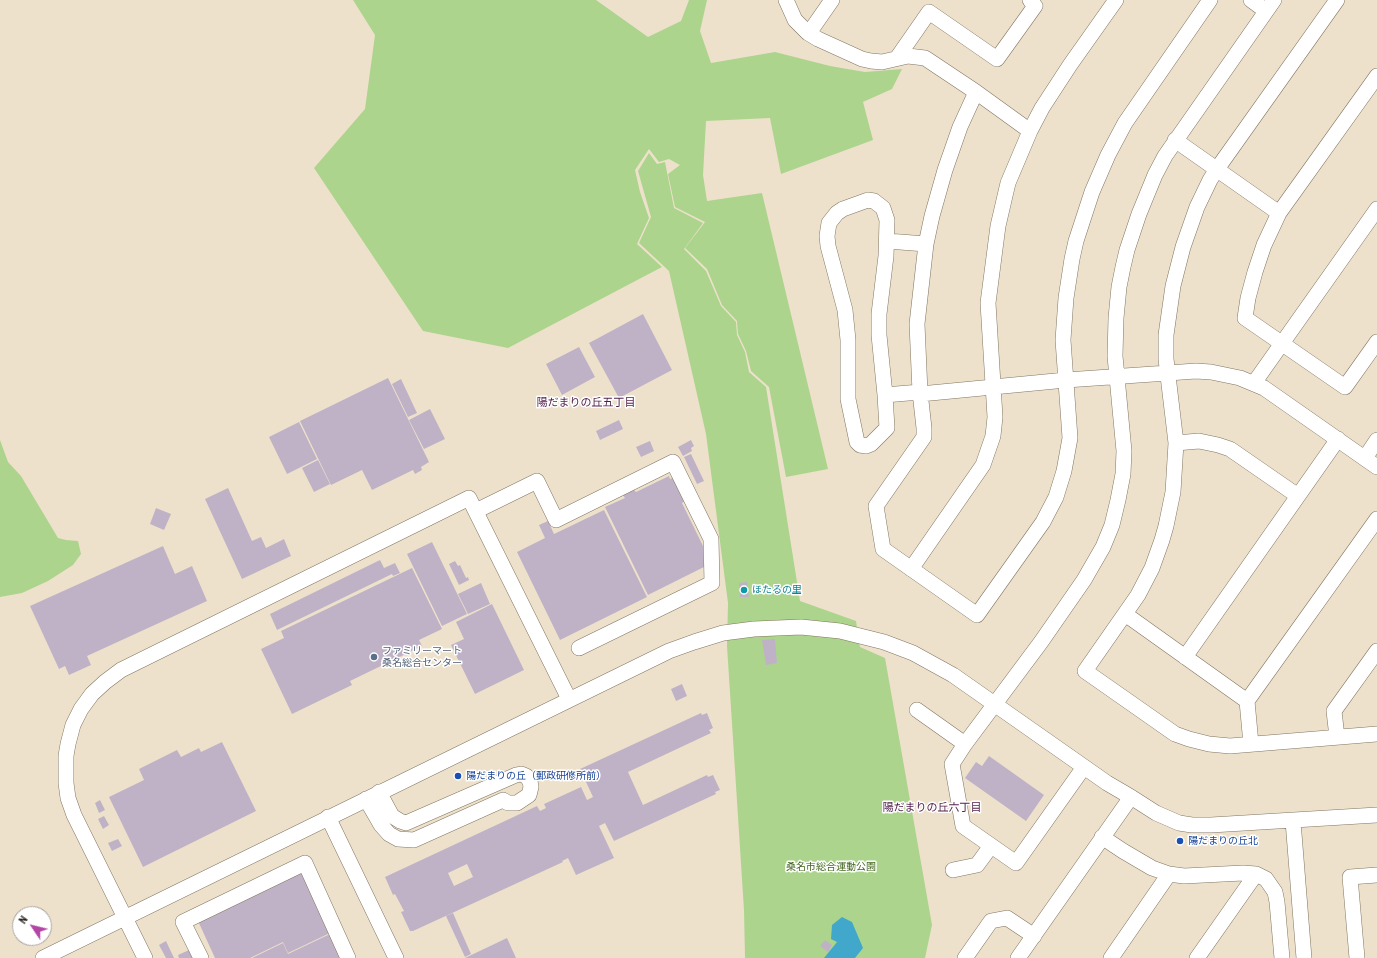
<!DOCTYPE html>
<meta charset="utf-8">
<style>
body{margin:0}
#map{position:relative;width:1377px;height:958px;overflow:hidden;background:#eee1cb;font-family:"Archivo Narrow",sans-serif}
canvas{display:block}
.north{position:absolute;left:12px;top:906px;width:40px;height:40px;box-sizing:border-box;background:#fff;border:1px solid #a4a29f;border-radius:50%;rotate:305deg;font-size:11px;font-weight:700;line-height:16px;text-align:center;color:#1c1710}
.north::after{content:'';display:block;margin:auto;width:14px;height:18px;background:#b345a4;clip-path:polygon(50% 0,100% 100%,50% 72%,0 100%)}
</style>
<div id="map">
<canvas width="1377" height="958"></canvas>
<div class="north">N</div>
</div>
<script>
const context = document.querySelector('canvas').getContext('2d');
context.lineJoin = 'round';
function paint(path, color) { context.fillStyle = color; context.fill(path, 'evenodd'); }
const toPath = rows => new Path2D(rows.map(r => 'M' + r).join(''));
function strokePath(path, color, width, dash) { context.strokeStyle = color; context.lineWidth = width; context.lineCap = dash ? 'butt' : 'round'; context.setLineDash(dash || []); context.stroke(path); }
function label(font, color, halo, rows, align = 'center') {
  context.font = font + ' "Archivo Narrow","Noto Sans JP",sans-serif'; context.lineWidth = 3; context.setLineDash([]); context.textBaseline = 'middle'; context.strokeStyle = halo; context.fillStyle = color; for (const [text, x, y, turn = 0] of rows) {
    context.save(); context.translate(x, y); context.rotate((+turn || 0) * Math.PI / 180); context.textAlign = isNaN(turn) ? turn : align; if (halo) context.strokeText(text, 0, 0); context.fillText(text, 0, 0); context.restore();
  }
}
paint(toPath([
 [353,0,596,0,648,37,681,21,689,0,707,0,700,31,711,63,775,52,830,66,865,72,902,69,892,89,863,102,873,140,781,174,770,118,706,121,703,175,707,201,762,193,828,469,786,477,769,387,751,371,746,351,738,334,737,321,722,305,707,269,685,248,705,222,675,207,668,174,680,165,669,159,659,162,649,149,635,170,640,192,649,218,637,244,662,267,508,348,423,331,314,168,365,109,375,35],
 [649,153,657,164,665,162,674,208,703,223,684,249,706,271,721,306,736,322,737,335,745,352,749,372,766,387,800,601,856,621,860,647,885,658,932,925,925,958,745,958,744,910,727,646,728,603,706,434,669,271,639,243,651,217,638,171],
 [0,440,8,462,21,476,58,538,66,540,78,541,81,554,73,565,48,581,22,593,0,597]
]), '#acd48d');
paint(toPath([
 [842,917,852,922,863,948,855,958,824,958,837,942,831,939,832,925]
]), '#41a8cc');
paint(toPath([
 [643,314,672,370,619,398,589,343],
 [579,347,595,377,562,395,546,364],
 [388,378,429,462,421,467,422,470,415,474,413,470,372,490,362,470,331,485,300,421],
 [401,379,417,413,408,417,392,384],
 [430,409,445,439,424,449,409,420],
 [619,420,623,429,600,440,596,431],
 [299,422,317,459,287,474,269,437],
 [691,440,694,446,691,448,692,451,683,456,678,447],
 [650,441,654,451,641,457,636,447],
 [691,454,704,481,697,484,684,457],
 [318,460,330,484,314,492,302,468],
 [669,476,670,479,675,477,685,501,682,503,703,546,704,567,648,595,605,507,625,498,623,495,634,490,636,492],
 [228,488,252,541,261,537,266,548,284,539,291,556,242,579,205,499],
 [156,508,171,514,164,530,150,524],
 [604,510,647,597,560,640,517,552,545,538,539,525,548,521,554,534],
 [432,542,467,614,442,626,407,554],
 [163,546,175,574,192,566,207,601,87,656,91,665,69,675,65,666,59,669,30,606],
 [380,560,384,568,395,563,400,573,393,576,392,574,277,630,270,614],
 [455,561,458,566,460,565,466,578,468,577,469,580,459,585,449,564],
 [412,568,442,629,419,640,422,646,350,681,352,685,292,714,261,649,284,638,281,631],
 [747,582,749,597,740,597,739,583],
 [481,583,490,604,468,614,458,594],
 [492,604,524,670,475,694,451,645,464,639,456,622],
 [775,639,777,663,766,665,762,640],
 [682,684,687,696,676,701,671,689],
 [701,713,702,715,707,713,713,728,709,730,711,733,628,772,643,805,707,775,708,777,713,775,720,790,715,792,716,794,614,841,605,823,599,826,614,858,576,875,568,858,562,861,563,862,413,931,410,931,401,912,404,911,395,894,393,895,385,877,537,806,540,811,546,808,544,804,581,787,587,800,593,797,580,769],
 [467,864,473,877,454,886,448,873],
 [222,742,256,811,143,867,109,797,144,780,139,769,177,750,181,757,199,748,201,752],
 [989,756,1044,795,1026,821,965,778,976,762,982,766],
 [100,800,105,810,99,813,95,803],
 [104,816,109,825,103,829,98,819],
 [118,839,122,846,112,851,108,843],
 [301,872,330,933,288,953,283,942,250,958,215,958,198,921],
 [453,913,471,954,465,957,446,916],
 [330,934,342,958,252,958,283,943,288,954],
 [507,938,516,958,465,958],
 [825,940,832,945,828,952,820,946],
 [166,941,174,958,166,958,159,945],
 [189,950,193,958,179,958,178,955]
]), '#c0b2c6');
const minor = toPath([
 [786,0,795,20,808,33,818,39,862,59,871,61,882,62,908,56,925,58,976,92,1030,131],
 [1251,0,1266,11],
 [1337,0,1217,169,1210,180,1197,207,1183,247,1173,286,1166,335,1166,359,1176,443,1173,492,1166,526,1162,540,1152,568,1138,595,1085,671,1175,734,1189,739,1209,744,1230,746,1377,734],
 [809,33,832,0],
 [897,58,929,12,997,59,1035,6,1030,0],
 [1377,76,1279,213,1264,245,1255,272,1248,298,1245,318,1345,387,1377,342],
 [976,92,960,127,945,170,932,216,926,244,917,324,920,392,924,428,924,437,876,506,883,549,977,615,1043,522,1056,497,1064,471,1070,438,1063,340,1066,298,1072,259,1076,241,1092,192,1108,155,1125,123,1210,0],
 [1175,140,1279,213],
 [868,200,874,201,883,208,887,220,886,256,879,314,879,335,885,395,887,428,871,444,866,446,860,445,857,442,848,399,848,340,845,310,828,246,827,236,829,223,837,213,843,209,868,200],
 [887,241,926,244],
 [1254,383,1377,209],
 [920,394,1066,380,1168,373,1196,371,1211,372,1240,378,1264,388,1377,467],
 [885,395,920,392],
 [1176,443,1199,441,1218,445,1230,449,1298,496],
 [1365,458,1377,440],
 [476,511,537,481,556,520,673,462,711,539,712,583,579,648],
 [911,569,983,465,993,436,995,417,988,303,998,226,1008,183,1030,131,1042,108,1070,65,1116,0],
 [1125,614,1247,701],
 [1185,657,1338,439],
 [917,710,965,744],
 [1337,737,1334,711,1377,651],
 [1251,744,1247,701,1377,519],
 [1084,767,1016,863,963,826,952,764,965,744,1041,642,1084,580,1103,547,1112,525,1118,500,1123,474,1124,451,1115,356,1116,318,1119,287,1123,267,1127,250,1139,214,1155,175,1165,156,1274,0],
 [366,799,381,825,389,834,398,839,414,840,503,800,508,803,517,803,529,795,531,787,530,781,526,776,521,774,516,775,406,823,400,821,392,816,379,792],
 [328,817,396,958],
 [1293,821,1304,958],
 [1102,837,1123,851,1152,868,1169,874,1184,876,1243,873,1256,874,1266,879,1275,892,1277,902,1282,958],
 [953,870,977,865,991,846],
 [43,958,669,651,694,642,723,633,754,629,801,627,840,631,884,642,913,653,953,675,1107,783,1131,797,1156,813,1179,823,1192,825,1211,825,1377,815],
 [145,958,74,815,68,798,66,783,66,756,68,744,73,725,81,709,92,694,105,682,121,670,469,498,569,699],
 [201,958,183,922,305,863,348,958],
 [965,958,991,921,1007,918,1034,936],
 [1018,958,1131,797],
 [1111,958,1169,874],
 [1197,958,1256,874],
 [1357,958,1350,877,1377,875]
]);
strokePath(minor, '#817561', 16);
strokePath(minor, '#fff', 15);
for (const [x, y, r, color] of [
 [744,590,4,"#0f9aa8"],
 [374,657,4,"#5c6f8a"],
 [458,776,4,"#1a4fb4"],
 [1180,841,4,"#1a4fb4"]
]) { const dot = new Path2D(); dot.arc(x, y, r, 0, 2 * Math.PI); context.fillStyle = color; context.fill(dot); strokePath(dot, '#fff', 1.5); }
label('10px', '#0d838f', '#fff', [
 ["ほたるの里",752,590]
], 'left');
label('10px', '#4e5e75', '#fff', [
 ["ファミリーマート",382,651],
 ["桑名総合センター",382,663]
], 'left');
label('10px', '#164399', '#fff', [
 ["陽だまりの丘（郵政研修所前）",466,776],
 ["陽だまりの丘北",1188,841]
], 'left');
label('10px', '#3f641a', '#fff', [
 ["桑名市総合運動公園",831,867]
]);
label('11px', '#501c49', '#fff', [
 ["陽だまりの丘五丁目",586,403],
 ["陽だまりの丘六丁目",932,808]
]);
</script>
